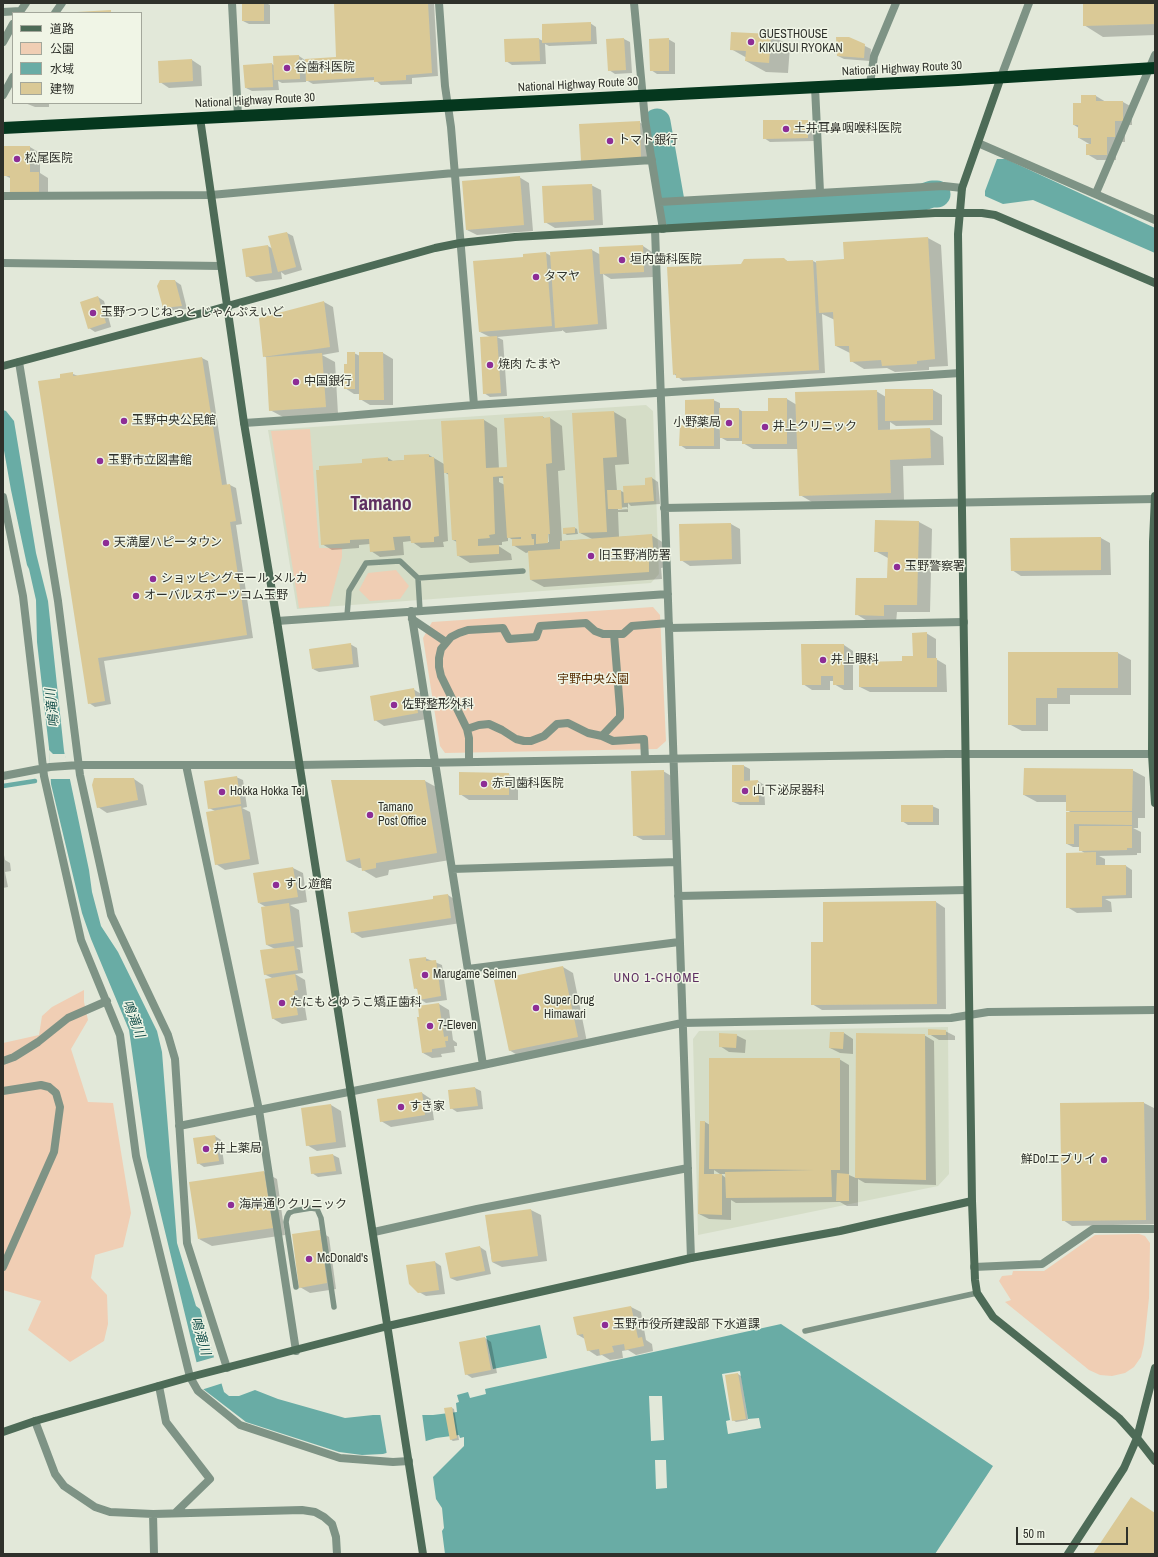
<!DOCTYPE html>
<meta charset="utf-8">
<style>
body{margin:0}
#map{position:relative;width:1158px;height:1557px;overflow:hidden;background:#e2e8d9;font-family:"Archivo Narrow","Noto Sans JP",sans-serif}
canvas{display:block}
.frame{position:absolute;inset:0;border:4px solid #2f312b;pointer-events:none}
.legend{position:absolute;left:12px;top:12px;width:130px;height:92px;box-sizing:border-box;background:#f0f5e6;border:1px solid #a3a79b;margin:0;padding:5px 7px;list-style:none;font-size:12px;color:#2f312b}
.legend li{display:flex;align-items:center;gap:8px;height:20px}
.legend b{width:20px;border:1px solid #a3a79b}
.scale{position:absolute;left:1016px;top:1527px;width:112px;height:18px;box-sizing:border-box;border:2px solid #2f312b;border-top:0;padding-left:5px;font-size:12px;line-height:14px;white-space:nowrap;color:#2f312b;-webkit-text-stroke:3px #f0f5e6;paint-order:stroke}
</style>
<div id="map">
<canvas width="1158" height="1557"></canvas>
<div class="frame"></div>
<ul class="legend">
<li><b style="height:5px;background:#4d6b57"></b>道路</li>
<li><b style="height:11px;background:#f0ceb4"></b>公園</li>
<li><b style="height:11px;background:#69aca5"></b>水域</li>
<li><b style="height:11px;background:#dac996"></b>建物</li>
</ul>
<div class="scale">50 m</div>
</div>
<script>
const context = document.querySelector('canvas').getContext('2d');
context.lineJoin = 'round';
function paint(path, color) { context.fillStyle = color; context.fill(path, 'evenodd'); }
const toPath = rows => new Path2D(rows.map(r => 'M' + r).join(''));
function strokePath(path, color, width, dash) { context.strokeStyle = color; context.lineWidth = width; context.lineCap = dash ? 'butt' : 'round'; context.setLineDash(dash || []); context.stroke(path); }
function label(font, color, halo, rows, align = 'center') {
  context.font = font + ' "Archivo Narrow","Noto Sans JP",sans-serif'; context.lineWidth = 3; context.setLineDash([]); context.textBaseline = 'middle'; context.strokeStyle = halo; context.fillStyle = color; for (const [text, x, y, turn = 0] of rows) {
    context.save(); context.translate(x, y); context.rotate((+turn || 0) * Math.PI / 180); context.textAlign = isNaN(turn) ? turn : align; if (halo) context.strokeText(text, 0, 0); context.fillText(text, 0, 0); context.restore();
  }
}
paint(toPath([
 [646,405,653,411,659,574,651,583,297,609,268,430],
 [948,1027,949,1174,938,1186,698,1235,693,1039,699,1031]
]), '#d5ddc7');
paint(toPath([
 [310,429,319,548,342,548,342,557,329,606,299,608,271,431],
 [396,570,409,586,400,599,370,601,359,590,368,573],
 [653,607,660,615,666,741,657,749,445,753,440,746,423,638,432,622],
 [84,990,84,1002,88,1020,71,1049,88,1102,113,1103,131,1213,123,1247,95,1255,91,1278,107,1295,108,1324,104,1341,70,1362,28,1330,41,1301,3,1290,3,1043,39,1035,42,1016,52,1007],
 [1139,1234,1145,1236,1150,1243,1149,1298,1144,1344,1141,1357,1134,1367,1125,1373,1112,1376,1100,1375,1089,1370,1005,1302,1011,1300,999,1281,1002,1276,1012,1275,1013,1271,1044,1271,1095,1235]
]), '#f0ceb4');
paint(toPath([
 [997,159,1006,159,1155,228,1155,253,1033,200,1003,204,985,196,985,191],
 [3,410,6,411,14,421,36,553,48,601,64,751,89,870,92,892,101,926,118,952,157,1031,162,1052,177,1243,196,1306,200,1309,224,1392,229,1396,239,1396,255,1390,278,1399,345,1418,373,1415,433,1415,457,1412,456,1403,459,1402,457,1395,468,1392,470,1398,486,1394,485,1389,781,1324,993,1466,935,1554,445,1554,442,1531,444,1528,442,1508,436,1499,433,1477,464,1446,464,1437,460,1438,459,1435,436,1438,383,1454,362,1455,339,1452,246,1422,203,1389,147,1157,129,1030,91,939,82,913,51,784,49,748,37,642,36,600,29,569,27,565,11,490,3,445],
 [540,1325,547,1358,493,1369,486,1336]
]), '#69aca5');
paint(toPath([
 [49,750,53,754,65,754,71,779,50,779],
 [215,1357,223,1383,201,1390,194,1363],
 [740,1371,748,1419,759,1418,761,1428,728,1434,726,1421,730,1420,722,1374],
 [649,1396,662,1396,664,1440,651,1441],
 [380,1413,422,1413,426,1443,387,1455],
 [655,1460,666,1460,667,1488,656,1489]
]), '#e2e8d9');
paint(toPath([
 [243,3,266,3,270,5,270,24,249,24,243,21],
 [335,3,434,3,438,76,412,78,412,84,381,85,375,80,313,84,306,80,306,82,282,83,278,81,279,90,252,91,246,88,272,64,275,66,274,57,299,56,305,60,338,58],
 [1084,3,1155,3,1155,35,1103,37,1084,25],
 [590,23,596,27,597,44,549,46,545,44,546,64,512,65,506,61,505,40,539,39,543,41],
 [771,35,790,46,788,73,766,72,746,61,747,58,731,49],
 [849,38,871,49,870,61,844,59,838,56],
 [624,39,630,42,632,73,615,74,609,70,607,40],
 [668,39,675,43,675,74,657,74,651,70],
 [192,60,201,66,202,86,169,88,160,82],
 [1096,96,1106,102,1123,102,1132,107,1132,125,1125,125,1125,142,1116,142,1116,160,1097,160,1087,154,1091,145,1079,138,1079,128,1074,125,1082,104],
 [25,103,49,103,49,107,35,107],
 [808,121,814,124,814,141,770,142,764,138],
 [639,122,649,128,650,164,582,161],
 [30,147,40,153,40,173,48,178,48,197,4,175],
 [519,177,529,183,533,231,477,235,467,230],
 [591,185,601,190,603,225,555,228,545,222],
 [287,233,293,236,302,270,285,275,281,272,282,279,256,282,247,276,243,250,268,246,273,249],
 [928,238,941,245,948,366,929,367,929,370,895,372,887,368,864,369,851,361,850,353,836,346,835,320,822,314,825,373,683,381,674,374,742,264,784,259,789,262,813,261,817,263,845,260],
 [643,246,652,252,653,277,611,279,603,274,607,329,566,333,562,330,562,331,497,337,503,340,507,396,490,397,484,393,490,337,480,332,524,258,524,255,546,253,551,256,592,250,601,255],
 [175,281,181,285,187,309,170,311,164,308],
 [98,297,104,301,111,327,95,332,89,328],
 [324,302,333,307,339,352,322,355,335,362,338,414,283,417,270,410,267,358,264,356],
 [354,353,360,356,360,353,383,353,393,359,393,405,370,405,360,399,360,394,354,394,345,388,348,365],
 [202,358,208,361,227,485,230,485,236,488,242,524,236,525,253,638,104,661,111,704,95,707,89,703,73,374,78,376],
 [933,390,942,395,942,425,896,426,890,422,890,430,930,429,943,437,944,465,903,466,904,500,812,502,800,495,798,449,753,449,743,443,743,441,727,441,720,437,720,449,686,449,680,445,681,426,714,427,721,430,721,423,692,424,686,420,713,400,720,403,720,409,739,409,743,412,769,412,787,399,797,405,876,391,886,397],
 [614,412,626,419,629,464,615,465,617,491,621,491,625,493,646,486,652,478,658,482,660,504,631,506,628,503,628,512,618,512,619,537,651,535,664,543,666,567,661,568,662,579,544,587,531,580,529,552,526,553,513,545,513,540,508,537,508,541,502,542,502,545,497,545,511,554,512,560,470,563,457,555,457,542,453,540,449,475,444,472,448,541,443,542,444,547,421,548,411,541,403,542,404,555,380,557,371,551,370,544,359,545,359,548,332,550,322,544,363,464,388,458,393,461,405,460,429,455,444,464,484,420,497,428,499,469,506,468,543,417,546,419,550,418,562,426,565,470,558,471,562,541,592,539,580,533],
 [499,478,504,478,505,485,499,482],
 [627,507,628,509,618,510,618,508],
 [548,529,549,542,547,542],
 [876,521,919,522,932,529,930,612,897,612,896,623,869,622,856,614,888,579,888,558,875,551],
 [731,524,740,529,741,564,690,566,681,560],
 [575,528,577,529,578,534,567,535,564,533],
 [1101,538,1110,543,1111,575,1021,576,1012,570],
 [926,633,936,639,936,659,946,665,947,692,870,692,860,687,914,657],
 [350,644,357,648,359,667,319,672,313,669],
 [844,645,853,651,853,690,844,690,834,684,834,681,830,681,830,690,812,690,803,684],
 [1009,653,1118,653,1131,660,1131,695,1070,695,1070,704,1048,704,1048,731,1022,731,1009,724],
 [413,689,423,695,427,719,384,726,375,720],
 [744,766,750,769,750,781,758,781,764,785,765,805,740,805,733,802],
 [1132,770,1145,777,1145,818,1138,818,1138,828,1133,828,1141,832,1141,853,1137,853,1137,855,1099,856,1105,859,1105,866,1126,866,1132,870,1132,898,1105,899,1111,902,1112,912,1077,913,1067,907,1086,854,1080,850,1080,847,1073,847,1067,844,1072,813,1067,810,1067,802,1037,802,1024,795],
 [663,771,673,777,674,840,643,840,634,835],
 [508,774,518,779,518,800,469,800,460,794],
 [236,777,243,780,247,807,242,808,250,812,259,864,225,870,216,864,215,811,209,808],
 [134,779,143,785,147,805,107,813,98,807],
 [425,781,438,788,450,860,389,870,388,875,376,878,363,870,363,868,359,868,346,861],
 [932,806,939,809,939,825,908,825,902,821],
 [3,850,5,860,10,863,11,871,5,872,8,887,3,888],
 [293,868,303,873,307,902,290,905,299,910,303,947,296,948,300,950,303,973,295,974,305,980,307,995,303,996,307,1020,282,1024,272,1018,272,978,264,974,275,949,267,945,266,907,259,903],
 [448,895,457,901,461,923,362,938,352,932],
 [936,902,945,908,946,1009,822,1010,812,1004,824,943],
 [425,958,442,965,447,1000,426,1003,420,999,419,990,415,988],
 [563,967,573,973,587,1042,519,1056,509,1050],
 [439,1004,449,1010,453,1040,457,1043,457,1046,454,1046,455,1052,441,1054,442,1057,432,1058,423,1053,419,1007],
 [945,1031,955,1036,955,1040,939,1040,929,1034],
 [844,1033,853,1039,853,1054,840,1053,830,1048],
 [857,1034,924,1035,934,1041,936,1185,865,1183,858,1179,858,1206,847,1206,840,1202,736,1203,731,1200,731,1220,709,1219,699,1214,701,1122,705,1122,710,1125,839,1059,849,1065,849,1175,856,1178],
 [714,1170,720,1174,726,1174,726,1178,722,1175,714,1175],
 [736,1035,746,1040,745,1053,729,1052,720,1046],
 [475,1088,481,1091,483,1109,457,1112,451,1108],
 [422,1093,431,1099,434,1120,391,1127,381,1121],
 [1144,1103,1154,1108,1155,1224,1072,1226,1063,1220,1061,1104],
 [331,1105,341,1111,346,1147,317,1151,307,1145],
 [215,1136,221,1140,224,1164,204,1167,198,1163],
 [333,1155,339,1158,342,1174,318,1177,312,1173,310,1158],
 [264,1172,277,1179,285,1235,212,1246,199,1239],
 [531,1210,541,1215,547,1261,502,1267,492,1262,486,1216],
 [319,1231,329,1237,336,1289,310,1293,300,1287],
 [480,1247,486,1251,491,1274,457,1281,450,1278],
 [435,1262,441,1266,445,1294,426,1296,419,1292],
 [631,1307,641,1312,646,1340,652,1344,653,1351,636,1355,628,1350,622,1351,623,1358,610,1360,602,1355,597,1356,588,1350,585,1339,578,1335,574,1318],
 [485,1338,491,1342,497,1373,472,1378,466,1374],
 [738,1374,741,1376,748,1420,736,1422,733,1420,726,1376],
 [452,1408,454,1409,459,1440,453,1441,450,1439]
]), '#0003');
strokePath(toPath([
 [3,786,35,781]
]), '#69aca5', 4.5);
strokePath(toPath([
 [657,122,673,213,923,197,932,194,937,194]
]), '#69aca5', 27);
paint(toPath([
 [242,3,264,3,264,21,242,21],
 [334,3,428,3,432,73,406,75,406,80,374,82,374,77,306,81,305,59,336,57],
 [1083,3,1155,3,1155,24,1083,26],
 [111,10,111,13,77,13,77,12],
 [591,22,591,41,542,43,542,24],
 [731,32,771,34,769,63,745,61,746,51,730,50],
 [836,37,849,37,865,44,864,58,837,56],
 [539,38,540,61,505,62,504,39],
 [624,38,626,70,608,71,606,39],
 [669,38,669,71,650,71,649,39],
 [299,55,300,79,274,80,273,56],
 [192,59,193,81,159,83,158,61],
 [272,63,273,87,245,88,243,65],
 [1081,95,1096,95,1096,101,1123,101,1123,121,1115,121,1115,137,1107,137,1107,155,1086,155,1086,144,1091,144,1091,138,1078,138,1078,125,1073,125,1073,103,1081,103],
 [763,120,808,120,808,138,763,139],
 [640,121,641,159,581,161,579,124],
 [3,146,30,146,30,172,39,172,39,192,10,192,10,176,3,176],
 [520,176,524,225,466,230,462,181],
 [592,184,594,220,544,223,542,186],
 [287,232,296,267,278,272,268,236],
 [928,237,935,359,917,361,917,364,882,366,881,360,850,362,849,346,835,346,833,312,819,313,816,261,844,259,843,242],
 [268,245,272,273,246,277,242,249],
 [643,245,644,272,600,274,599,247],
 [592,249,598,324,555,328,550,252],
 [546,252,552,326,479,332,473,261,523,257,523,254],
 [784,258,787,261,813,260,819,370,676,378,676,374,673,375,667,267,741,264,744,259],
 [160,280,175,280,182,306,163,308,157,286],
 [98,296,106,323,88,329,80,302],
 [324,301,330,347,263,357,259,318],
 [497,336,501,393,483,394,480,337],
 [347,352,355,352,355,389,344,389,344,364,347,364],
 [359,352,383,352,384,400,359,400],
 [322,353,326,407,269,411,266,357],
 [202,357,222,485,230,484,236,521,230,522,247,635,98,658,105,701,88,704,38,381,60,378,60,374,73,372,73,376],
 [885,389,933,389,933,420,885,421],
 [877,390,878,430,930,428,931,458,890,460,891,493,799,496,795,392],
 [768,398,787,398,787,444,742,444,742,411,768,411],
 [714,399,714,420,685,421,685,400],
 [719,408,739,408,739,438,720,438],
 [614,411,617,457,603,458,607,532,579,533,572,413],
 [543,416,543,418,550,417,552,463,546,464,550,534,548,534,548,543,536,544,536,534,531,534,532,539,534,539,534,545,512,546,512,539,521,539,521,537,507,538,503,476,493,477,495,534,489,535,490,538,478,539,478,546,499,545,499,554,457,556,456,540,452,540,448,473,444,473,441,421,484,419,486,468,507,467,504,418],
 [680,425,714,426,714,446,679,446],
 [429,454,429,457,434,457,439,536,434,537,434,542,411,543,410,536,393,537,395,550,370,552,369,539,350,540,350,543,321,545,316,470,319,470,319,466,362,463,362,459,388,457,388,461,404,460,404,455],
 [652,477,654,501,624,503,623,486,645,485,645,478],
 [607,490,621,490,622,509,608,509],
 [875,520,919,521,917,605,884,605,884,616,855,615,856,578,887,578,888,552,874,552],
 [731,523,732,559,680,561,679,524],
 [575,527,575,533,563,534,563,528],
 [652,534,654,560,649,561,649,572,530,580,528,551,560,549,560,541],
 [1101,537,1101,570,1011,571,1010,538],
 [927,632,927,658,937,658,937,687,859,687,859,662,902,661,902,656,913,656,912,633],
 [351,643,353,664,312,669,309,649],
 [801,644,844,644,844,685,833,685,833,676,821,676,821,685,802,685],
 [1008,652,1118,652,1118,688,1057,688,1057,698,1036,698,1036,725,1008,725],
 [414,688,418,713,374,721,370,696],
 [732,765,744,765,744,781,758,780,759,802,732,802],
 [1024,768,1133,769,1132,811,1066,811,1066,795,1023,795],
 [664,770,665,835,633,836,631,771],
 [459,772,509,773,509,795,459,795],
 [237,776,241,804,208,809,204,781],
 [94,778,134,778,138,800,97,808,92,785],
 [331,780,425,780,437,853,376,863,376,868,362,871,360,858,346,861],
 [901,805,933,805,933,822,901,822],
 [241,806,250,859,215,865,206,812],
 [1066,812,1132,812,1132,825,1074,824,1074,844,1066,844],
 [1079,826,1132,826,1132,848,1127,848,1127,850,1079,851],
 [1096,852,1096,865,1126,865,1126,895,1102,896,1102,907,1066,908,1066,853],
 [293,867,298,897,258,903,253,873],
 [448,894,451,918,351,933,348,912,433,899,433,896],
 [936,901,937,1004,811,1005,811,942,823,942,823,902],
 [289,903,294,941,266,945,261,907],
 [294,946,298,970,264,975,260,950],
 [426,957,426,961,436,960,441,996,419,1000,417,988,414,989,409,959],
 [563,966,578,1037,509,1051,494,980],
 [295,974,298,990,294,991,298,1015,272,1019,265,979],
 [439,1003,444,1037,448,1036,448,1041,445,1041,446,1047,432,1049,432,1052,422,1053,417,1017,419,1017,418,1006],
 [928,1029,946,1030,946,1035,928,1035],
 [830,1032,844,1032,843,1049,829,1048],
 [719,1033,737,1034,736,1048,719,1047],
 [856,1033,925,1034,926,1180,855,1178],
 [709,1058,840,1058,840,1170,831,1170,832,1197,726,1198,725,1172,814,1170,709,1169],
 [475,1087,478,1106,450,1109,448,1090],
 [422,1092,425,1115,380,1122,377,1099],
 [1144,1102,1146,1220,1062,1221,1060,1103],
 [331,1104,336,1142,306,1146,301,1108],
 [700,1121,705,1121,704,1174,722,1174,722,1215,698,1214],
 [215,1135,219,1161,197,1164,193,1138],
 [333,1154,336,1171,311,1174,309,1157],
 [264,1171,273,1228,198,1239,189,1182],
 [837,1173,849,1174,849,1201,836,1201],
 [531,1209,538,1256,492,1262,485,1215],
 [320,1230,327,1283,299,1288,292,1234],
 [480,1246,485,1271,450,1278,445,1253],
 [435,1261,439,1290,418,1293,409,1284,406,1265],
 [631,1306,638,1338,642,1337,644,1346,625,1350,624,1344,612,1346,614,1352,600,1355,599,1349,587,1351,583,1334,577,1335,573,1317],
 [485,1337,491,1370,465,1375,459,1342],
 [738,1373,746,1419,732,1421,725,1375],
 [452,1407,457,1438,450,1440,444,1408],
 [1131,1497,1155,1513,1155,1554,1093,1554]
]), '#dac996');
strokePath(toPath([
 [418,578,523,571],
 [347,616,349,591,366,563,400,561,418,578,420,611],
 [296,1287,286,1222,287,1217,289,1213,293,1211,311,1208,317,1209,321,1218,334,1307],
 [805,1331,977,1293]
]), '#7e9385', 5.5);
strokePath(toPath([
 [232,3,238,116],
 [439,3,445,86,451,127,474,405],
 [634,3,645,120,663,229],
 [3,12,20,11],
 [19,13,26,3],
 [55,13,62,3],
 [3,42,13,24],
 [1001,77,1029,3],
 [870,84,874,56,896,3],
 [815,87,820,192],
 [3,95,13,77],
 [978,143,1155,220],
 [1096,193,1155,55],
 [3,196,211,195,454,173,652,160],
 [659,202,944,186,962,188],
 [655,229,691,1258],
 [3,263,221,266],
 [19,362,58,601,80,775,111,915,168,1035,175,1059,187,1243,227,1368],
 [244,423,334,417,474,405,960,373],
 [3,497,23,596,44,776,81,940,120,1035,136,1156,190,1377,198,1391,240,1425,340,1458,393,1462,409,1461],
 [664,508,1155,499],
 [411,611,483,1065],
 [412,619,446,642],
 [277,621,668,594],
 [669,628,964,622],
 [614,634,623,634,632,626,669,623],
 [467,729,479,725,489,724,502,730,516,739,524,741,531,741,544,736,557,724,568,723,588,733,602,736,620,717,620,709,614,634,603,634,595,631,586,623,540,626,536,637,509,639,503,628,468,630,459,633,451,637,441,649,439,658,439,667,441,676,467,729,469,738,469,762],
 [602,736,613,741,644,739,645,759],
 [186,765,259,1110,296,1351],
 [3,776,50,767,79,765,300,765,947,754,1152,754],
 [452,869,677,862],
 [678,896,967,890],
 [468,969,679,942],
 [3,1061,14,1057,38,1042,68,1018,107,1001],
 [3,1091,41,1085,49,1087,56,1093,60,1107,54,1152,3,1267],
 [179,1126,483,1065,682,1023,951,1018,988,1012,1155,1010],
 [374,1232,477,1209,688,1168],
 [974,1267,1042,1264,1093,1229,1155,1229],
 [159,1386,166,1422,210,1479,175,1513],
 [35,1421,55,1474,64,1486,95,1507,110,1512,153,1514,302,1510,315,1512,324,1517,332,1524,336,1537,337,1554],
 [153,1514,154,1554]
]), '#7e9385', 8);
strokePath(toPath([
 [1001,77,962,188,958,234,972,1201,975,1280,977,1293,993,1317,1119,1418,1137,1438,1155,1461],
 [200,118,244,423,277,621,423,1554],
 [3,366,206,312,435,248,460,243,515,237,935,213,982,213,995,215,1155,283],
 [1155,496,1153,542,1152,754,1155,803],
 [3,1432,35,1421,190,1377,388,1326,691,1258,840,1231,972,1201],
 [1068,1554,1124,1468,1137,1438,1155,1368]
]), '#4d6b57', 8);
strokePath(toPath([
 [3,128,958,80,1155,68]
]), '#05371e', 12);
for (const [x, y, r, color] of [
 [751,42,4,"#8d2d96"],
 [287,68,4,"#8d2d96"],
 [786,129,4,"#8d2d96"],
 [610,141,4,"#8d2d96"],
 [17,159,4,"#8d2d96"],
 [622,260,4,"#8d2d96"],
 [536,277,4,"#8d2d96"],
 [93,313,4,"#8d2d96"],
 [490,365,4,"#8d2d96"],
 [296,382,4,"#8d2d96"],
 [124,421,4,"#8d2d96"],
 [729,423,4,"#8d2d96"],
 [765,427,4,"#8d2d96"],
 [100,461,4,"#8d2d96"],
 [106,543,4,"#8d2d96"],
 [591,556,4,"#8d2d96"],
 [897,567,4,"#8d2d96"],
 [153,579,4,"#8d2d96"],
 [136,596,4,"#8d2d96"],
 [823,660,4,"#8d2d96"],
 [394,705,4,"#8d2d96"],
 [484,784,4,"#8d2d96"],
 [745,791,4,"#8d2d96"],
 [222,792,4,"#8d2d96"],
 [370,815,4,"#8d2d96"],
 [276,885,4,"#8d2d96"],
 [425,975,4,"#8d2d96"],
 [282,1003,4,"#8d2d96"],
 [536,1008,4,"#8d2d96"],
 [430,1026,4,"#8d2d96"],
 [401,1107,4,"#8d2d96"],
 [206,1149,4,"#8d2d96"],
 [1104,1160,4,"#8d2d96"],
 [231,1205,4,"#8d2d96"],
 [309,1259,4,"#8d2d96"],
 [605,1325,4,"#8d2d96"]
]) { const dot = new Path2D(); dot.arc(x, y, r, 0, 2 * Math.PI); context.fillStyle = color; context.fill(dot); strokePath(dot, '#f0f5e6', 1.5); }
label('12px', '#2f312b', '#f0f5e6', [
 ["GUESTHOUSE",759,35],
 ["KIKUSUI RYOKAN",759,49],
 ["谷歯科医院",295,68],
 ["土井耳鼻咽喉科医院",794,129],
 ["トマト銀行",618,141],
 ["松尾医院",25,159],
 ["垣内歯科医院",630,260],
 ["タマヤ",544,277],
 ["玉野つつじねっと じゃんぷえいど",101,313],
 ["焼肉 たまや",498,365],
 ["中国銀行",304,382],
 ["玉野中央公民館",132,421],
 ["小野薬局",721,423,"right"],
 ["井上クリニック",773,427],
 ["玉野市立図書館",108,461],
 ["天満屋ハピータウン",114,543],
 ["旧玉野消防署",599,556],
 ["玉野警察署",905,567],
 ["ショッピングモール メルカ",161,579],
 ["オーバルスポーツコム玉野",144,596],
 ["井上眼科",831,660],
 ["佐野整形外科",402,705],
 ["赤司歯科医院",492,784],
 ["山下泌尿器科",753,791],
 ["Hokka Hokka Tei",230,792],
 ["Tamano",378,808],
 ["Post Office",378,822],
 ["すし遊館",284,885],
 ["Marugame Seimen",433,975],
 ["Super Drug",544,1001],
 ["Himawari",544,1015],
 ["たにもとゆうこ矯正歯科",290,1003],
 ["7-Eleven",438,1026],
 ["すき家",409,1107],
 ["井上薬局",214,1149],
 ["鮮Do!エブリイ",1096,1160,"right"],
 ["海岸通りクリニック",239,1205],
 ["McDonald's",317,1259],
 ["玉野市役所建設部 下水道課",613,1325]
], 'left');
label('12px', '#2f312b', '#f0f5e6', [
 ["National Highway Route 30",902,69,-3],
 ["National Highway Route 30",578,85,-3],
 ["National Highway Route 30",255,101,-3]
]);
label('12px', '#582f04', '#f0f5e6', [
 ["宇野中央公園",593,680]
]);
label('italic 13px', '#1c5550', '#f0f5e6', [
 ["鳴滝川",53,708,-96],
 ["鳴滝川",133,1019,69],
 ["鳴滝川",200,1336,74]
]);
context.letterSpacing = '1px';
label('13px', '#5e2f61', '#f0f5e6', [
 ["UNO 1-CHOME",657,979]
]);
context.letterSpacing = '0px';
label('bold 20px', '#5e2f61', '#f0f5e6', [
 ["Tamano",381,505]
]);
</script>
